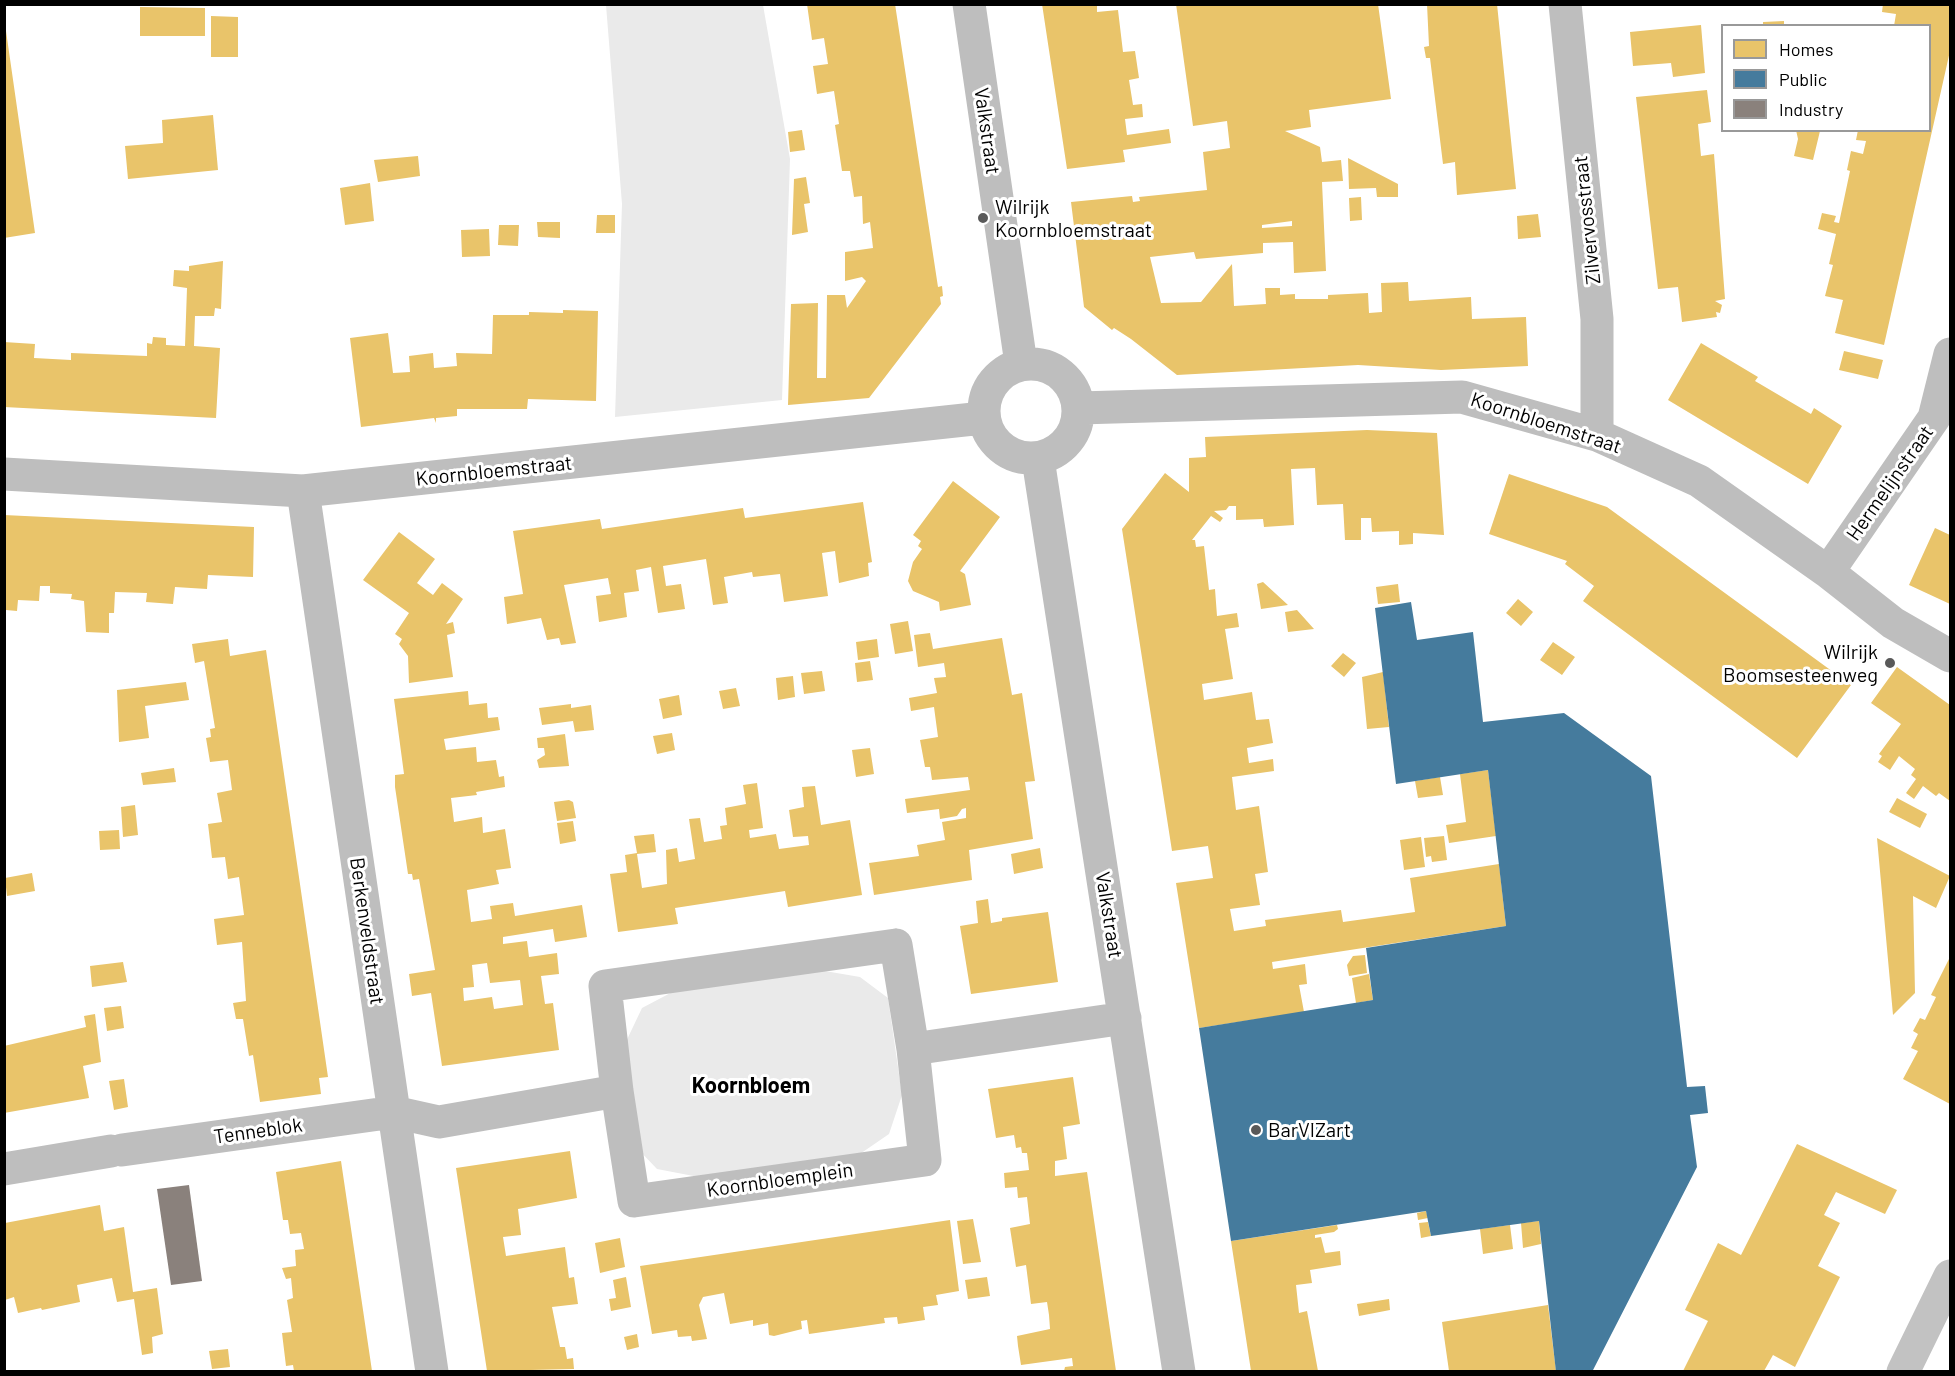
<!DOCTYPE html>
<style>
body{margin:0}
#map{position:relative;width:1955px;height:1376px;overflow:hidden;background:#fff;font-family:Barlow,sans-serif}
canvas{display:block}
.frame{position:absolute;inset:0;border:6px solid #000;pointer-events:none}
.legend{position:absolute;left:1721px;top:24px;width:210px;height:108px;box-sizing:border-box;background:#fff;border:2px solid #999;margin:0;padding:8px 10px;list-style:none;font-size:18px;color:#000}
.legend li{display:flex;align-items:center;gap:12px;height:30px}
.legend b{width:30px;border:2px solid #999}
</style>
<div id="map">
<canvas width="1955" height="1376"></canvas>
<div class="frame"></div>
<ul class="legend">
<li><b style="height:16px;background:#e9c46a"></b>Homes</li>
<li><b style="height:16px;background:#457b9d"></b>Public</li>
<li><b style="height:16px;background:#8a817c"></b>Industry</li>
</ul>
</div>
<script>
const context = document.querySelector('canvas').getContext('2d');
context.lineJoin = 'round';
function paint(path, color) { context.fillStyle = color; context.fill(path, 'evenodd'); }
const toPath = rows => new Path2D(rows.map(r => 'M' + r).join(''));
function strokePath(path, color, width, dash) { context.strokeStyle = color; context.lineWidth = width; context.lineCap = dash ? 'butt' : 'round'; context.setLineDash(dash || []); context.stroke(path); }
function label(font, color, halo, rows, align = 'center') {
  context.font = font + ' Barlow,sans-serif'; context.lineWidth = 6; context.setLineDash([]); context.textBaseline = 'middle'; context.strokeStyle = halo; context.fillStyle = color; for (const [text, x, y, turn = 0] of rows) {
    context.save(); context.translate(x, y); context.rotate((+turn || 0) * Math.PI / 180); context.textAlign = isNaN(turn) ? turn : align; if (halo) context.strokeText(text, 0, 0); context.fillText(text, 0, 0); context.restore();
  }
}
paint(toPath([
 [606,5,763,5,790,159,782,400,615,417,622,204],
 [819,970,860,977,888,998,902,1095,889,1134,857,1156,704,1178,657,1169,636,1147,623,1048,642,1008,678,989]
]), '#eaeaea');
paint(toPath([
 [807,4,895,4,938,287,942,286,943,296,940,297,941,304,869,398,788,405,791,304,818,303,817,378,826,378,827,295,845,295,847,308,866,281,862,277,845,281,845,252,873,248,870,222,863,224,862,196,854,197,850,171,842,171,835,125,839,124,834,91,817,94,813,66,828,64,824,38,812,40],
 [1042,4,1097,4,1097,12,1118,10,1123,52,1135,51,1139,78,1129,80,1133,105,1142,104,1143,117,1125,119,1127,135,1169,129,1171,143,1123,150,1125,162,1067,169],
 [1176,4,1378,4,1391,99,1309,110,1311,127,1285,131,1320,147,1322,162,1341,160,1343,181,1322,182,1326,271,1294,273,1293,242,1263,243,1263,253,1196,259,1194,252,1150,257,1161,303,1201,302,1232,264,1234,306,1266,304,1265,288,1280,288,1280,295,1295,294,1295,299,1328,299,1328,295,1368,293,1369,313,1382,312,1381,283,1408,282,1409,301,1471,297,1472,319,1526,317,1528,366,1441,370,1358,365,1177,375,1131,339,1114,328,1112,330,1084,307,1071,202,1132,196,1133,202,1140,201,1139,197,1207,190,1203,152,1230,148,1227,121,1193,126],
 [1292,221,1292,226,1262,228,1262,225],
 [1427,4,1497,4,1516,189,1457,195,1455,162,1443,164,1430,58,1426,58,1424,47,1429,46],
 [1883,4,1950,4,1950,51,1884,345,1835,333,1843,300,1825,296,1833,265,1829,264,1836,234,1818,229,1822,213,1836,216,1834,222,1839,223,1850,171,1847,170,1851,151,1863,154,1866,141,1856,140,1858,130,1930,130,1930,26,1894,26,1896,14,1882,12],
 [140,7,205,8,205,36,140,36],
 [211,16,238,17,238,57,211,57],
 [4,17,35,233,4,238],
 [1784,21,1784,26,1763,26,1763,22],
 [1701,25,1705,73,1673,77,1671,63,1633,66,1630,32],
 [1707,90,1711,122,1698,124,1701,156,1714,154,1725,299,1715,301,1722,305,1720,313,1716,312,1717,317,1682,322,1678,287,1658,289,1636,97],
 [213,115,218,170,128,179,125,146,163,143,162,120],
 [802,130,805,150,790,152,788,132],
 [1796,130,1820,131,1813,160,1794,156,1798,139],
 [418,156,420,176,378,182,374,160],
 [1348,158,1398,184,1398,197,1377,197,1376,188,1349,189],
 [806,177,810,203,804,204,808,232,792,235,794,179],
 [370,183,374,221,345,225,340,188],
 [1361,197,1362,220,1350,221,1349,198],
 [1538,214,1541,237,1518,239,1517,216],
 [597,215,615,215,615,233,596,233],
 [537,222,560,222,560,238,538,237],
 [499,225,519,225,518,246,498,245],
 [489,229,490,256,462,257,461,230],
 [223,261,221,309,215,308,214,316,195,316,194,346,220,348,216,418,4,407,4,342,35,344,34,358,71,360,71,353,147,356,147,343,152,344,153,337,166,338,166,345,185,346,187,288,173,286,174,270,189,271,189,266],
 [563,310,598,311,596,401,528,399,527,409,457,409,457,416,436,418,436,423,434,418,361,427,350,338,388,333,393,373,410,372,409,356,433,353,434,368,457,366,456,353,492,354,493,315,529,315,529,312,563,313],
 [1701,343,1758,377,1755,381,1811,414,1814,408,1842,426,1808,484,1668,400],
 [1844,351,1883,360,1878,379,1839,370],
 [1367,430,1437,433,1444,535,1413,533,1413,544,1399,545,1399,531,1372,532,1371,518,1361,518,1361,540,1345,540,1343,504,1317,505,1315,468,1291,469,1294,525,1264,527,1263,519,1236,520,1236,506,1229,506,1226,510,1214,511,1223,518,1220,522,1211,516,1192,540,1195,540,1196,547,1204,546,1209,590,1215,589,1217,616,1237,613,1239,627,1225,629,1233,679,1202,684,1204,700,1252,692,1256,720,1269,719,1273,743,1247,748,1249,763,1273,759,1274,771,1232,777,1236,810,1259,806,1268,872,1255,874,1260,905,1230,909,1234,931,1266,926,1265,920,1341,910,1343,922,1415,912,1410,878,1499,864,1506,926,1272,962,1273,969,1305,964,1307,984,1299,985,1304,1012,1199,1028,1176,883,1213,878,1208,846,1172,851,1122,529,1165,473,1189,492,1189,458,1206,457,1205,437],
 [1509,474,1607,507,1851,685,1797,758,1583,601,1594,586,1565,564,1567,561,1489,534],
 [953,481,1000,517,960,571,965,574,971,605,940,611,939,602,913,591,908,581,913,562,922,549,918,546,921,541,913,535],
 [863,502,872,562,868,563,869,576,839,583,835,551,822,553,828,596,784,602,780,574,753,577,752,572,724,577,728,603,713,605,706,559,663,566,666,586,681,584,685,609,658,613,651,567,636,570,639,591,624,593,627,617,599,622,596,596,611,594,608,578,564,585,576,643,561,645,559,638,547,640,541,618,507,624,504,597,523,594,513,531,600,519,602,529,743,508,745,518],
 [4,515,254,527,253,577,208,575,207,589,175,587,173,604,146,602,147,593,115,592,114,613,109,613,109,633,86,632,84,601,71,599,72,594,50,593,50,586,40,586,39,601,18,600,17,611,6,610],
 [1935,528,1950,535,1950,604,1909,585],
 [399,532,435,559,417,583,433,595,442,583,463,599,446,624,453,622,455,633,447,635,453,677,409,683,408,656,399,644,402,639,395,634,409,613,363,580],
 [1263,582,1288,605,1261,609,1257,584],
 [1398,584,1400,602,1378,604,1376,587],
 [1518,599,1533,612,1521,626,1506,613],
 [1297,610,1314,629,1288,632,1285,612],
 [908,621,913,651,895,654,890,624],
 [930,633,933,649,1002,638,1012,695,1022,693,1035,781,1025,782,1033,839,969,850,972,880,874,895,869,863,919,856,917,845,945,840,942,822,966,818,966,808,962,809,957,816,940,819,939,809,907,813,905,799,970,790,968,777,932,780,930,767,925,767,920,740,938,737,934,707,911,711,909,698,937,693,934,678,946,677,944,663,918,667,914,635],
 [228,639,230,656,266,650,328,1077,319,1078,321,1094,260,1102,253,1055,249,1056,243,1019,236,1019,233,1003,246,1001,242,942,217,945,214,919,244,915,239,877,228,879,225,857,212,858,208,824,222,822,217,793,232,790,228,760,210,762,206,738,211,737,210,729,215,728,204,661,195,663,192,644],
 [877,639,879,657,858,660,856,642],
 [1553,642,1575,657,1562,675,1540,660],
 [1343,653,1356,663,1344,677,1331,666],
 [870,661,873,680,857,682,855,663],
 [1897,667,1950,705,1950,801,1939,793,1936,796,1923,786,1914,799,1906,793,1916,779,1911,775,1915,769,1899,756,1890,770,1878,762,1882,756,1879,754,1901,724,1871,703],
 [822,671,825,691,804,694,801,673],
 [1383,672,1389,727,1367,729,1362,677],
 [793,676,795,697,778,700,776,678],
 [186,682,189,700,145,706,149,738,119,742,117,690],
 [736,688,740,706,723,709,719,691],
 [468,691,469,705,487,703,488,718,498,717,500,730,444,739,446,750,476,747,477,762,496,760,499,777,504,776,505,787,476,792,477,795,451,798,454,822,482,817,483,833,505,829,511,868,496,870,499,884,467,890,471,922,492,919,490,906,513,903,515,916,582,905,587,937,555,942,553,929,503,937,503,944,527,941,529,957,557,953,559,974,541,976,545,1004,553,1003,559,1050,442,1066,431,993,412,996,409,974,435,970,419,879,413,880,412,874,408,874,395,787,395,775,404,774,394,699],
 [487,963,490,983,520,980,523,1005,494,1009,492,997,464,1001,463,988,474,987,472,965],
 [679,695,682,715,663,719,659,699],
 [571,704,571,708,591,705,594,730,575,732,573,721,542,725,539,708],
 [672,733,675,750,657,754,653,736],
 [565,734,569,766,539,768,537,760,545,755,544,748,538,748,537,738],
 [870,748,874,774,856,777,852,750],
 [174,768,176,782,143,785,141,773],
 [1488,770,1496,836,1449,843,1446,825,1466,822,1460,774],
 [1440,777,1443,795,1418,798,1415,781],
 [757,783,763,828,749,830,750,838,776,834,779,849,809,845,808,836,793,837,789,810,804,807,802,787,815,786,821,825,850,820,862,895,788,907,785,891,675,908,678,924,618,932,610,874,627,872,625,855,637,853,634,836,654,834,656,852,637,854,642,888,667,884,666,850,677,848,679,862,695,859,689,819,700,818,704,842,722,839,720,826,727,825,725,808,746,804,743,785],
 [1897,798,1927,814,1920,828,1889,812],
 [569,800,573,802,576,818,557,821,554,802],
 [135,805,138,835,123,837,121,807],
 [573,821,576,841,560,844,557,823],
 [119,830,120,849,100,850,99,831],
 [1444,836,1447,860,1432,862,1431,856,1426,857,1424,838],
 [1421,837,1425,867,1404,870,1400,840],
 [1877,838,1950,876,1936,908,1913,896,1915,993,1893,1015],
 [1040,848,1043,868,1014,874,1011,854],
 [32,873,35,891,7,896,5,878],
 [988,899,991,923,1002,921,1002,918,1048,912,1058,982,971,994,960,926,978,923,976,901],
 [1365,955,1367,973,1349,976,1347,965,1353,956],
 [1950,957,1950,1104,1903,1079,1918,1051,1911,1048,1918,1034,1913,1031,1920,1018,1925,1020,1936,997,1931,995],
 [123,962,127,982,92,987,90,966],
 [1369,974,1373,1000,1356,1003,1352,978],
 [121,1006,124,1028,107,1031,104,1008],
 [95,1014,101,1062,83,1066,89,1098,4,1113,4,1046,86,1027,84,1016],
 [1073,1077,1080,1124,1063,1127,1067,1159,1055,1161,1055,1176,1087,1172,1116,1371,1064,1371,1065,1367,1073,1366,1072,1358,1021,1365,1018,1346,1017,1336,1050,1329,1049,1315,1047,1302,1031,1304,1026,1265,1016,1267,1010,1228,1030,1224,1027,1197,1018,1198,1017,1187,1005,1188,1004,1173,1029,1170,1027,1153,1022,1153,1021,1147,1016,1148,1014,1135,996,1138,988,1089],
 [124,1079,128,1107,114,1110,109,1081],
 [1797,1144,1897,1190,1885,1214,1836,1192,1824,1215,1840,1223,1818,1266,1840,1277,1795,1367,1773,1355,1764,1371,1683,1371,1708,1321,1685,1310,1718,1243,1741,1255],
 [570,1151,577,1198,518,1209,521,1235,503,1237,506,1256,565,1247,569,1278,574,1277,578,1304,552,1307,560,1347,565,1347,567,1359,573,1358,574,1369,487,1371,456,1168],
 [341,1161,372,1371,294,1371,293,1365,286,1366,282,1333,292,1332,287,1300,293,1298,291,1278,286,1279,282,1268,296,1266,295,1250,304,1249,301,1233,290,1234,288,1220,283,1220,276,1172],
 [100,1205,104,1231,124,1227,133,1292,157,1288,163,1334,152,1337,153,1353,142,1355,134,1299,117,1302,112,1278,77,1285,80,1302,42,1310,41,1308,18,1313,14,1297,5,1300,5,1223],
 [1426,1211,1428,1218,1418,1220,1417,1213],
 [973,1219,981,1262,963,1264,957,1221],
 [950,1220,959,1291,936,1295,938,1305,923,1307,925,1320,898,1324,897,1317,884,1318,885,1323,809,1334,807,1320,801,1321,802,1329,774,1336,769,1335,768,1323,753,1326,753,1320,730,1324,724,1293,703,1297,699,1305,707,1339,692,1341,691,1336,678,1337,677,1330,652,1334,640,1266],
 [1539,1221,1541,1244,1523,1248,1521,1223],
 [1428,1222,1431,1236,1421,1238,1419,1223],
 [1337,1225,1338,1229,1334,1232,1315,1235,1315,1238,1321,1237,1325,1253,1340,1251,1341,1265,1310,1270,1312,1283,1296,1285,1299,1313,1307,1311,1318,1371,1251,1371,1231,1241],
 [1510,1225,1513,1249,1483,1254,1480,1229],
 [620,1238,625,1267,600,1273,595,1243],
 [626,1277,631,1307,611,1311,609,1299,616,1298,613,1280],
 [987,1277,990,1296,968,1299,965,1280],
 [1389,1299,1390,1310,1359,1316,1357,1304],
 [1548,1305,1556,1371,1449,1371,1442,1322],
 [637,1334,639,1347,627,1350,624,1337],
 [228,1349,230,1367,212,1369,209,1351]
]), '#e9c46a');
paint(toPath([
 [1411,602,1417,640,1473,632,1483,722,1564,713,1651,776,1687,1087,1705,1086,1708,1113,1690,1115,1697,1167,1592,1372,1556,1372,1539,1221,1431,1236,1426,1211,1231,1241,1199,1028,1373,1000,1366,948,1506,926,1488,770,1396,784,1375,608]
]), '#457b9d');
paint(toPath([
 [189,1185,202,1281,171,1285,157,1189]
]), '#8a817c');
strokePath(toPath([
 [969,4,1021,364],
 [1565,4,1597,319,1597,435],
 '984 411a47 47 0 1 1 94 0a47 47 0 1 1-94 0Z',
 [1079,408,1462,397,1597,435,1699,481,1828,572,1893,623,1950,656],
 [1038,459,1179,1372],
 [4,474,303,491,983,418],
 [303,491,432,1372],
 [1828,572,1934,418,1950,354],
 [896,945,913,1049,925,1160,634,1201,617,1091,605,986,896,945],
 [913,1049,1125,1018],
 [122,1150,394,1112,439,1122,617,1091],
 [4,1169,111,1151]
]), '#bebebe', 33);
strokePath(toPath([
 [1903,1372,1950,1276]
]), '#c2c2c2', 33);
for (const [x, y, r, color] of [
 [983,218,6,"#595959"],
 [1890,663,6,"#595959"],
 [1256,1130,6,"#595959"]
]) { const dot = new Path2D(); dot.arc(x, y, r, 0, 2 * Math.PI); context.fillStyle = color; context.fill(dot); strokePath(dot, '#fff', 2); }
label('20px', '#000', '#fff', [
 ["Valkstraat",987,131,82],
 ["Zilvervosstraat",1587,220,-96],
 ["Koornbloemstraat",1546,423,18],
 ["Koornbloemstraat",494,471,-6],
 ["Hermelijnstraat",1890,483,-55],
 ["Valkstraat",1109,915,81],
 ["Berkenveldstraat",367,931,82],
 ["Tenneblok",258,1131,-8],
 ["Koornbloemplein",780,1180,-8]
]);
label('20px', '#000', '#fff', [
 ["Wilrijk",995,207],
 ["Koornbloemstraat",995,230],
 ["Wilrijk",1878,652,"right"],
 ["Boomsesteenweg",1878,675,"right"],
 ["BarVIZart",1268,1130]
], 'left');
label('bold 22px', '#000', '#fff', [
 ["Koornbloem",751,1086]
]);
</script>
